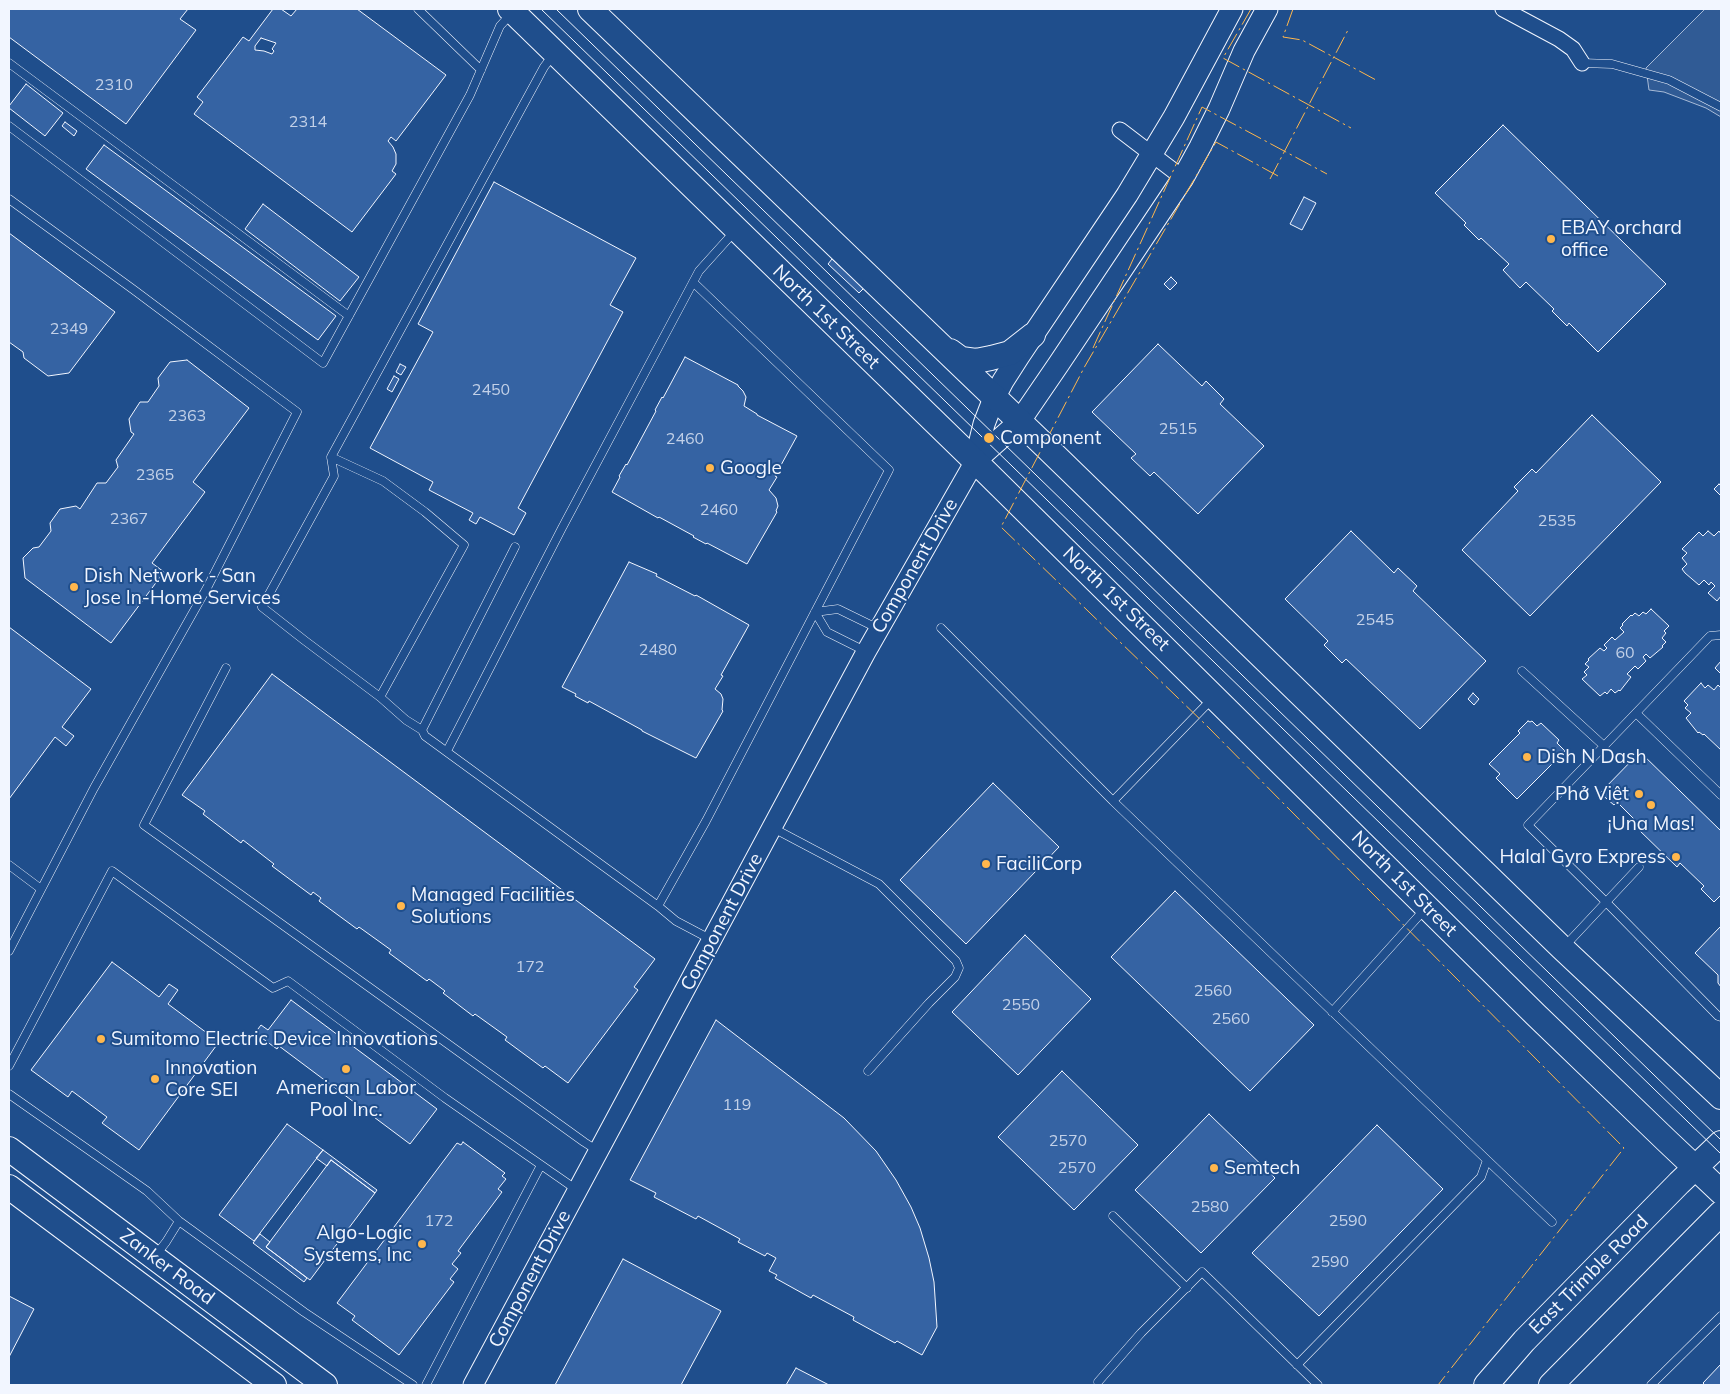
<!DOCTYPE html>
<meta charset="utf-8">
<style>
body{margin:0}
#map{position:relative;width:1730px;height:1394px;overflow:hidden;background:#1f4e8c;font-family:Mulish,sans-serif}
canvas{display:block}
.frame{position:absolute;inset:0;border:10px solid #f2f6ff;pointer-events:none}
</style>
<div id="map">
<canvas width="1730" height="1394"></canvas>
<div class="frame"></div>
</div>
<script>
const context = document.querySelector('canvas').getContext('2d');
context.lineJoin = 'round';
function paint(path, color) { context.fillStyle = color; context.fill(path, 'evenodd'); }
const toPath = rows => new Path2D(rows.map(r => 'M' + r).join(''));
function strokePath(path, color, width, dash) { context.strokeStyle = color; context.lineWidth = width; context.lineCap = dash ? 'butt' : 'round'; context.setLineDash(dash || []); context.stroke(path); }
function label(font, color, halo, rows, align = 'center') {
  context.font = font + ' Mulish,sans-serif'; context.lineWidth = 4; context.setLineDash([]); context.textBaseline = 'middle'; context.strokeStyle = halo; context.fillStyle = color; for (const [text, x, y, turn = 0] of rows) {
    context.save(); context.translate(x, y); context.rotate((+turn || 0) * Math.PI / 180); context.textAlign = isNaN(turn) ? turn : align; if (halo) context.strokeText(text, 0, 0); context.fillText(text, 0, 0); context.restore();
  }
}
const built = toPath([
 [1705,9,1721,9,1721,117,1706,108,1664,92,1649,90,1646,68,1705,9]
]);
paint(built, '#305b95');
strokePath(built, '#a8bbd7', 1);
const building = toPath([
 [9,9,188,9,180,19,196,30,126,124,9,37,9,9],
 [273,9,281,9,291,16,297,9,357,9,446,75,396,141,391,137,388,141,393,147,396,154,396,164,392,171,396,174,352,232,194,114,203,102,197,97,243,37,249,41,273,9],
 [261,38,276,43,272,49,274,51,272,54,264,51,255,50,255,46,261,38],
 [26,84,63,113,45,136,9,108,9,106,26,84],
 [65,122,77,131,74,136,62,126,65,122],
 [1503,125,1666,284,1598,352,1569,323,1567,326,1552,311,1554,309,1526,282,1520,288,1503,270,1509,264,1481,238,1479,240,1464,225,1466,223,1435,193,1503,125],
 [104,145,336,316,318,340,86,169,104,145],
 [494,182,636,258,610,305,623,312,518,508,526,513,514,535,480,517,476,524,469,520,473,513,429,490,433,482,370,448,433,332,418,324,494,182],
 [1304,197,1316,203,1302,230,1290,224,1304,197],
 [263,204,359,277,340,301,245,229,263,204],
 [9,233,115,312,69,373,48,376,24,358,23,352,9,342,9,233],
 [832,259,864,288,859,293,828,264,832,259],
 [1171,277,1177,283,1170,290,1164,284,1171,277],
 [1158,344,1202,386,1206,381,1224,399,1220,404,1264,446,1198,514,1154,472,1150,476,1131,458,1136,454,1092,412,1158,344],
 [685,357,738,385,738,386,743,391,746,397,744,406,757,414,757,415,797,436,775,476,777,477,769,490,776,498,778,506,776,511,777,512,747,564,707,543,706,544,693,537,694,536,659,517,658,518,612,492,620,477,619,476,626,464,627,465,656,411,655,410,662,397,663,398,685,357],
 [187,360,249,408,193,482,205,492,152,563,164,572,111,643,25,578,23,558,33,548,39,547,51,531,50,523,60,509,76,506,80,509,97,483,106,483,118,467,116,460,134,434,131,432,129,419,140,402,148,402,159,386,158,378,170,362,187,360],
 [400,364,406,367,401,375,396,372,400,364],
 [394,376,399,379,392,392,387,389,394,376],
 [1592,415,1661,482,1530,616,1462,550,1518,491,1514,487,1532,469,1536,473,1592,415],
 [1719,484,1721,486,1721,496,1714,489,1719,484],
 [1351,531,1394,573,1398,568,1417,586,1413,591,1486,661,1420,729,1346,659,1342,663,1324,645,1328,641,1285,599,1351,531],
 [1708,531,1714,536,1719,531,1721,534,1721,596,1717,601,1708,593,1715,586,1711,582,1709,585,1704,580,1699,585,1685,573,1682,569,1687,564,1682,558,1687,553,1682,549,1699,532,1703,536,1708,531],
 [629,562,657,574,656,576,695,596,696,595,749,625,721,675,723,676,715,689,721,694,723,699,722,710,723,711,696,758,642,731,642,730,589,701,588,703,575,696,576,694,562,687,629,562],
 [1651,609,1669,626,1664,631,1666,633,1662,638,1666,642,1662,646,1663,647,1650,658,1646,654,1643,657,1646,661,1638,669,1635,666,1627,674,1631,677,1620,691,1619,690,1615,693,1611,689,1607,694,1605,692,1600,696,1582,679,1587,675,1584,672,1589,667,1585,664,1589,660,1588,659,1600,648,1604,651,1607,648,1604,645,1612,637,1615,640,1624,632,1620,628,1623,625,1622,624,1631,615,1632,616,1635,613,1639,616,1643,612,1646,614,1651,609],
 [9,627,91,689,62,727,74,736,66,746,55,737,9,799,9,627],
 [1721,661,1721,674,1715,668,1721,661],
 [272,674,655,959,634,987,638,990,568,1083,545,1066,543,1068,505,1040,507,1037,475,1014,473,1016,443,993,445,991,429,979,427,981,389,953,391,950,359,927,357,929,319,901,321,898,313,892,311,895,272,866,274,864,243,840,241,843,203,814,205,811,182,795,272,674],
 [1701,683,1705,688,1708,685,1714,690,1718,685,1721,688,1721,750,1704,734,1703,735,1699,732,1698,733,1686,718,1691,713,1685,708,1688,705,1684,701,1701,683],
 [1473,693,1479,699,1474,705,1468,699,1473,693],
 [1528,721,1530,722,1532,721,1537,726,1541,723,1559,740,1557,743,1565,751,1517,799,1496,778,1500,774,1489,764,1520,733,1518,731,1528,721],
 [1640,752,1721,831,1721,895,1714,902,1701,889,1704,886,1680,863,1677,867,1637,828,1640,825,1617,802,1614,805,1600,793,1640,752],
 [993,783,1059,847,966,944,900,880,993,783],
 [1175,891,1314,1025,1250,1091,1111,957,1175,891],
 [1721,926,1721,987,1718,983,1718,975,1695,953,1721,926],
 [1025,935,1091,999,1018,1075,952,1012,1025,935],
 [112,962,159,997,169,984,178,990,168,1004,219,1042,139,1150,102,1123,107,1117,72,1091,68,1097,31,1070,112,962],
 [291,1000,437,1109,410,1144,279,1046,277,1049,255,1033,261,1025,268,1030,291,1000],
 [716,1020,844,1118,876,1151,896,1180,911,1207,920,1228,929,1258,934,1282,937,1327,922,1355,897,1341,895,1343,853,1320,854,1317,813,1295,811,1298,775,1278,777,1275,769,1271,776,1258,767,1253,765,1256,738,1242,740,1239,698,1216,696,1219,654,1197,656,1193,630,1180,716,1020],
 [1062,1071,1138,1145,1074,1210,998,1137,1062,1071],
 [1209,1114,1275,1178,1201,1253,1135,1190,1209,1114],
 [287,1124,323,1150,254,1241,219,1215,287,1124],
 [1377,1125,1443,1189,1319,1316,1252,1253,1377,1125],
 [463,1142,505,1173,502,1176,506,1179,498,1189,502,1192,458,1251,461,1253,452,1264,458,1269,450,1279,454,1282,399,1355,352,1320,355,1316,337,1303,457,1143,461,1145,463,1142],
 [323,1150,377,1190,375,1193,331,1160,327,1166,316,1158,323,1150],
 [331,1160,375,1193,310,1280,266,1247,331,1160],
 [260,1234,270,1242,266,1247,307,1278,304,1282,253,1243,260,1234],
 [623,1259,721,1311,681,1385,555,1385,623,1259],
 [9,1296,34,1309,9,1357,9,1296],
 [1721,1364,1721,1385,1705,1385,1703,1383,1721,1364],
 [796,1368,829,1385,786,1385,796,1368]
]);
paint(building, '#3563a3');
strokePath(building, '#f2f6ff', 1);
const service = toPath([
 [418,9,481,70],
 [9,63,349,316],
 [1582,63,1612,64,1669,80,1721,107],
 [9,126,323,363,470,95,500,26,511,14],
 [9,199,134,290,297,412,208,586,94,788,9,951],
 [331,457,383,481,425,512,464,545,380,697],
 [515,547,422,730,425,736,658,906,676,921,712,940],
 [941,628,1113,801,1487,1160,1481,1177,1297,1365],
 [1721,635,1710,636,1528,825,1606,902,1718,1016,1721,1017],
 [865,651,827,632,815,612,838,609,879,629],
 [226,668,144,825,584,1142,598,1151],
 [1522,671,1604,746],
 [1636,713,1721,795],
 [422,730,406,720,380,697,304,640,262,607,334,476,331,457,544,67,553,55],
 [447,751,562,528,699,271,735,231],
 [1113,801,1212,699],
 [773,828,879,884,956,961,959,968,955,977,929,1003,868,1071],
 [9,865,41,889],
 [658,906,706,821,889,470,693,282],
 [1564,947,1639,867],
 [1332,1012,1425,909],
 [9,1066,112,871,273,988,288,981,445,1098,577,1190],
 [9,1094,147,1191,179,1221,304,1312,413,1385],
 [1487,1160,1552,1222],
 [1113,1216,1187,1288],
 [155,1256,166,1242,179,1221],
 [1098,1382,1141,1333,1202,1272,1318,1385],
 [426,1385,541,1165],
 [1651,1385,1721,1316]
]);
const minor = toPath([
 [1503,9,1559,39,1573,49,1582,63],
 [1120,130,1183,178]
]);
const tertiary = toPath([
 [473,1385,866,652,975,461]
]);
const secondary = toPath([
 [975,461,1019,422,1058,365,1183,178,1200,147,1219,109,1244,51,1267,9],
 [975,461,984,424,994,398,1003,381,1019,356,1127,195,1174,117,1232,9]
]);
const primary = toPath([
 [510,9,975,461,1536,1015,1667,1141,1721,1192],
 [590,9,1042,443,1562,948,1721,1097],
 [950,351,961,359,976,361,991,358,1010,353,1033,335],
 [9,1149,325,1385],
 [9,1187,274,1385],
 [1486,1385,1524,1341,1679,1183,1721,1143],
 [1551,1385,1721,1213]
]);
strokePath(service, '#f2f6ff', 9);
strokePath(minor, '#f2f6ff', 17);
strokePath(tertiary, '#f2f6ff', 21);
strokePath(secondary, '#f2f6ff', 23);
strokePath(primary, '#f2f6ff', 26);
strokePath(service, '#1f4e8c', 8);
strokePath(minor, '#1f4e8c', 15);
strokePath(tertiary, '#1f4e8c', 19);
strokePath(secondary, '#1f4e8c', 21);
strokePath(primary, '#1f4e8c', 24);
strokePath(toPath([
 [541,9,1721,1154],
 [556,9,1721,1140]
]), '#f2f6ff', 1);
strokePath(toPath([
 [1251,9,1223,58,1351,128],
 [1293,9,1283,37,1302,40,1376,80],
 [1278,176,1216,142,1085,366,1001,527,1206,725,1624,1148,1438,1385],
 [1270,179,1348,30],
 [1093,348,1202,107,1327,174]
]), '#ffb74d', 1, [18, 4, 2.5, 4]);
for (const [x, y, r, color] of [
 [1551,239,5,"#ffb74d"],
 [989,438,6,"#ffb74d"],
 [710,468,5,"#ffb74d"],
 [74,587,5,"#ffb74d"],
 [1527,757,5,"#ffb74d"],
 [1639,794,5,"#ffb74d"],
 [1651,805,5,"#ffb74d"],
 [1676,857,5,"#ffb74d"],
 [986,864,5,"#ffb74d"],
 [401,906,5,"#ffb74d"],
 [101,1039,5,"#ffb74d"],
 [346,1069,5,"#ffb74d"],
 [155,1079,5,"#ffb74d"],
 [1214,1168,5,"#ffb74d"],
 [422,1244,5,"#ffb74d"]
]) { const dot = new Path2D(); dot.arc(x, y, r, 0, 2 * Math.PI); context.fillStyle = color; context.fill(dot); strokePath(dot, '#1f4e8c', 2); }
label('16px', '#c3d1e8', null, [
 ["2310",114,85],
 ["2314",308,122],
 ["2349",69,329],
 ["2450",491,390],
 ["2363",187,416],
 ["2515",1178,429],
 ["2460",685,439],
 ["2365",155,475],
 ["2460",719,510],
 ["2367",129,519],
 ["2535",1557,521],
 ["2545",1375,620],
 ["2480",658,650],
 ["60",1625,653],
 ["172",530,967],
 ["2560",1213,991],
 ["2550",1021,1005],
 ["2560",1231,1019],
 ["119",737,1105],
 ["2570",1068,1141],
 ["2570",1077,1168],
 ["2580",1210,1207],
 ["172",439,1221],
 ["2590",1348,1221],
 ["2590",1330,1262]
]);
label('19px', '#f2f6ff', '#1f4e8c', [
 ["EBAY orchard",1561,228],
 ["office",1561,250],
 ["Component",1000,438],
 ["Google",720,468],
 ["Dish Network - San",84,576],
 ["Jose In-Home Services",84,598],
 ["Dish N Dash",1537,757],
 ["Phở Việt",1629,794,"right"],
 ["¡Una Mas!",1651,824,"center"],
 ["Halal Gyro Express",1666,857,"right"],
 ["FaciliCorp",996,864],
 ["Managed Facilities",411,895],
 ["Solutions",411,917],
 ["Sumitomo Electric Device Innovations",111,1039],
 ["Innovation",165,1068],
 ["Core SEI",165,1090],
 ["American Labor",346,1088,"center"],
 ["Pool Inc.",346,1110,"center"],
 ["Semtech",1224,1168],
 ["Algo-Logic",412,1233,"right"],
 ["Systems, Inc",412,1255,"right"]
], 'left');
label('19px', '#f2f6ff', '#1f4e8c', [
 ["North 1st Street",826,317,44],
 ["Component Drive",915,566,-60],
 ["North 1st Street",1116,599,44],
 ["North 1st Street",1404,884,45],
 ["Component Drive",722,922,-62],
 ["Zanker Road",167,1267,37],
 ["East Trimble Road",1589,1275,-45],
 ["Component Drive",530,1279,-62]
]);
</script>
